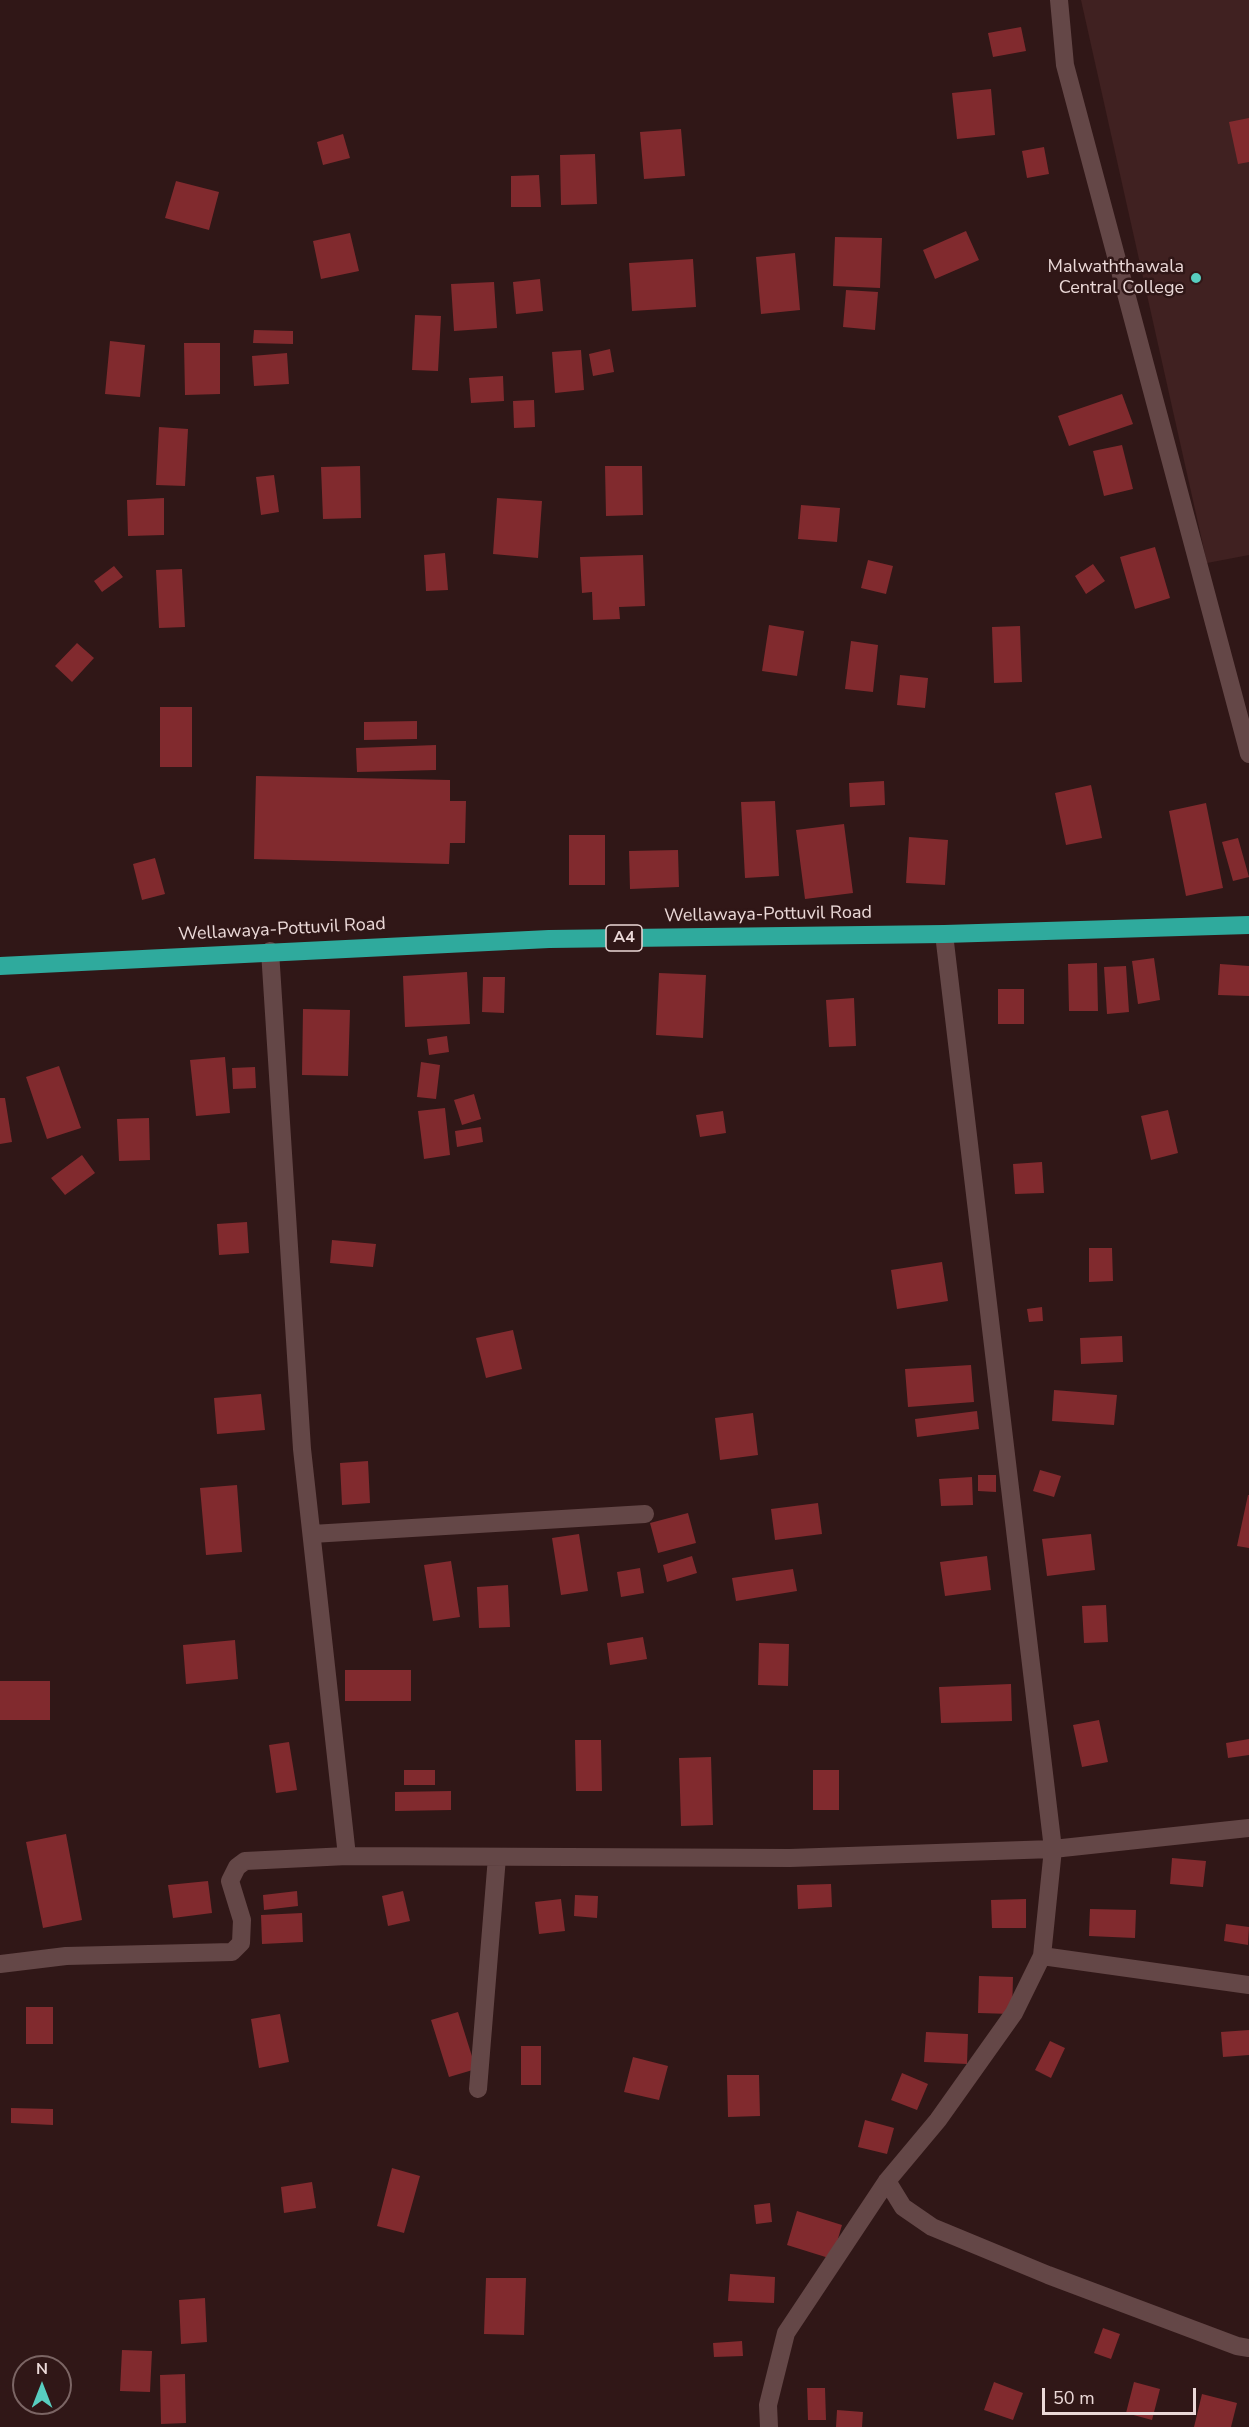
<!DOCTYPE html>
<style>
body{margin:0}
#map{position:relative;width:1249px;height:2427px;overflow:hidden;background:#301717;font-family:"Nunito Sans",sans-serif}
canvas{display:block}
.north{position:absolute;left:12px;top:2355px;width:60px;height:60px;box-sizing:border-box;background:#301717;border:2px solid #7b6564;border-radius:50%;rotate:0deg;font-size:16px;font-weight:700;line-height:24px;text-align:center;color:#ebd9d8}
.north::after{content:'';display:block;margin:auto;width:21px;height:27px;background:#58cec0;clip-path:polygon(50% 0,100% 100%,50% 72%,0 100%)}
.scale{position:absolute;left:1042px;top:2388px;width:154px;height:27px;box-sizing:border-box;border:3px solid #ebd9d8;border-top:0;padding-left:8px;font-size:18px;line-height:21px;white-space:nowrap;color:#ebd9d8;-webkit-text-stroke:4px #301717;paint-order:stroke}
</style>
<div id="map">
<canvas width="1249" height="2427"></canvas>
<div class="north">N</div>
<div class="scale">50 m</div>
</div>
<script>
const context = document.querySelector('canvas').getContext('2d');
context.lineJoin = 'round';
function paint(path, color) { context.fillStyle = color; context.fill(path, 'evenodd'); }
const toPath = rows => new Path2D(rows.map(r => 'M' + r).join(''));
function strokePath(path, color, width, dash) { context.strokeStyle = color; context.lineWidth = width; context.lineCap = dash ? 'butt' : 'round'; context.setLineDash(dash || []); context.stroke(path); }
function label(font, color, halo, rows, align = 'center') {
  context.font = font + ' "Nunito Sans",sans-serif'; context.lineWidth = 5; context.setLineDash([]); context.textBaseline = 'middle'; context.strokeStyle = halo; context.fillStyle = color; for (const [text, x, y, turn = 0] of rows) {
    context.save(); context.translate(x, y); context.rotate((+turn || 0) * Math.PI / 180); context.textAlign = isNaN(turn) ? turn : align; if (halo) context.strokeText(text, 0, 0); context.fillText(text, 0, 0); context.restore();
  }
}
paint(toPath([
 [1081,0,1249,0,1249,555,1207,563]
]), '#402121');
paint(toPath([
 [1021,27,1026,51,993,57,988,33],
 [991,89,995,135,957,139,952,93],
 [1249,118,1249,162,1238,164,1229,122],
 [681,129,685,176,644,179,640,132],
 [343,134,350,158,323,165,317,142],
 [1044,147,1049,174,1027,178,1022,151],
 [595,154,597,204,561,205,560,155],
 [539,175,541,207,511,207,511,176],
 [176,181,219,192,209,230,165,218],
 [966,231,979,260,935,279,923,250],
 [350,233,359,271,321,279,313,241],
 [835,237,882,238,880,288,833,286],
 [795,253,800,310,761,314,756,257],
 [693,259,696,307,632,311,629,263],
 [540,279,543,311,516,314,513,282],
 [494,282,497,328,454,331,451,284],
 [846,290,878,292,875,330,843,327],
 [415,315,441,316,438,371,412,370],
 [254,330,293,331,293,344,253,343],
 [110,341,145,345,140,397,105,394],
 [184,343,220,343,220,394,185,395],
 [610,349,614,372,593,376,589,354],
 [581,350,584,390,555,393,552,352],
 [287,353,289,384,254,386,252,356],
 [503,376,504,401,471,403,469,378],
 [1122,394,1133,424,1069,446,1058,416],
 [534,400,535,427,514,428,513,401],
 [159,427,188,429,185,486,156,485],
 [1122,445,1133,489,1104,496,1093,451],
 [360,466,361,518,323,519,321,467],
 [605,466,642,466,643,515,606,516],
 [274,475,279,512,261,515,256,477],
 [164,498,164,535,128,536,127,500],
 [497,498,542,501,538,558,493,554],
 [801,505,840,508,837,542,798,539],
 [1155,547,1170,598,1135,609,1120,557],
 [445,553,448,590,426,591,424,555],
 [643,555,645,606,619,607,620,619,593,620,592,592,582,593,580,557],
 [868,560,893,566,886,594,861,588],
 [1093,564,1105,581,1086,594,1075,576],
 [114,566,123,577,102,592,94,581],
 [182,569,185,627,159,628,156,570],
 [769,625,804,631,797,676,762,671],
 [1020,626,1022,682,994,683,992,627],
 [851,641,878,645,873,692,845,689],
 [77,643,94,658,72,682,55,666],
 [900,675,928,678,925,708,897,705],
 [160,707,192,707,192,767,160,767],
 [417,721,417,739,364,740,364,722],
 [436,745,436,770,357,772,356,748],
 [256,776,450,780,450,801,466,801,465,843,450,843,449,864,254,859],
 [884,781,885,805,850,807,849,783],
 [1091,785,1102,838,1066,845,1055,793],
 [775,801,779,876,745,878,741,802],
 [1206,803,1223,888,1186,896,1169,811],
 [844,824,853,893,805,899,796,830],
 [569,835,605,835,605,885,569,885],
 [909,837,948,840,945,885,906,883],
 [1238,838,1249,877,1233,881,1222,842],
 [678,850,679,887,630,889,629,851],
 [155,858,165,894,142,900,133,864],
 [1154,958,1160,1000,1138,1004,1132,961],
 [1097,963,1098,1011,1069,1011,1068,964],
 [1220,964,1249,966,1249,996,1218,995],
 [1126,966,1129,1012,1107,1014,1104,967],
 [467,972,470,1024,405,1027,403,976],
 [659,973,706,975,703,1038,656,1035],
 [483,977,505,977,504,1013,482,1012],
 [998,989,1024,989,1024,1024,998,1024],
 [854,998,856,1046,829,1047,826,1000],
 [303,1009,350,1010,348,1076,302,1075],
 [447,1036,449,1052,429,1055,427,1039],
 [225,1057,230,1113,196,1116,190,1060],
 [421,1062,440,1065,436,1099,417,1097],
 [59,1066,81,1128,47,1139,26,1077],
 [255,1067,256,1088,233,1089,232,1068],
 [474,1094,481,1119,462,1125,454,1100],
 [0,1098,5,1098,12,1142,0,1144],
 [445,1108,450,1155,424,1159,418,1111],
 [1168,1110,1178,1153,1151,1160,1141,1116],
 [723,1111,726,1133,700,1137,696,1115],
 [149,1118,150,1160,119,1161,117,1119],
 [481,1127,483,1142,457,1147,455,1131],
 [82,1155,95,1173,65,1195,51,1178],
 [1042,1162,1044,1193,1015,1194,1013,1164],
 [247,1222,249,1253,219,1255,217,1224],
 [332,1240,376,1244,373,1267,330,1263],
 [1089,1248,1112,1248,1113,1281,1089,1282],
 [942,1262,948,1301,897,1309,891,1270],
 [1042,1307,1043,1321,1029,1322,1027,1309],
 [513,1330,522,1369,486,1378,476,1338],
 [1122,1336,1123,1362,1081,1364,1080,1338],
 [971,1365,974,1402,908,1407,905,1369],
 [1054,1390,1117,1395,1114,1425,1052,1421],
 [261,1394,265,1430,217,1434,214,1398],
 [977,1411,979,1429,917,1437,915,1419],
 [753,1413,758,1455,720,1460,715,1418],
 [368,1461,370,1503,342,1505,340,1463],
 [1040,1470,1061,1476,1054,1497,1033,1491],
 [978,1475,996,1475,996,1492,978,1491],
 [972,1477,973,1505,941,1506,939,1479],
 [237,1485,242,1552,206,1555,200,1488],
 [1248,1495,1249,1495,1249,1548,1237,1546],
 [818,1503,822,1534,775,1540,771,1509],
 [688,1513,696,1543,658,1553,650,1523],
 [579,1534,588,1591,561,1595,552,1538],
 [1091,1534,1095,1570,1047,1576,1042,1539],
 [692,1556,697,1573,667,1582,663,1565],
 [987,1556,991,1590,945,1596,940,1562],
 [451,1561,460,1617,433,1621,424,1565],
 [640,1568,644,1593,621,1597,617,1572],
 [793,1569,797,1591,736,1601,732,1578],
 [508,1585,510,1627,479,1628,477,1587],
 [1106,1605,1108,1642,1084,1643,1082,1606],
 [643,1637,647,1659,610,1665,607,1643],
 [235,1640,238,1679,186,1684,183,1645],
 [759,1643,789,1644,788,1686,758,1685],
 [345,1670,411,1670,411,1701,345,1701],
 [0,1681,50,1681,50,1720,0,1720],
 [1011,1684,1012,1721,941,1723,939,1687],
 [1099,1720,1108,1762,1082,1767,1073,1725],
 [1249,1739,1249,1755,1228,1758,1226,1743],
 [575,1740,601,1740,602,1791,576,1791],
 [289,1742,297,1790,276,1793,269,1745],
 [711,1757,713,1825,681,1826,679,1758],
 [404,1770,435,1770,435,1785,404,1785],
 [813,1770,839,1770,839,1810,813,1810],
 [451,1791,451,1810,395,1811,395,1792],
 [66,1834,82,1920,43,1928,26,1842],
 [1172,1858,1206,1861,1203,1887,1170,1884],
 [208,1881,212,1913,173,1918,168,1885],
 [831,1884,832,1907,798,1909,797,1885],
 [297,1891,298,1906,264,1910,263,1895],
 [403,1891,410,1921,388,1926,382,1896],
 [575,1895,598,1896,597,1918,574,1916],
 [561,1899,565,1931,539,1934,535,1902],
 [1026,1899,1026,1928,992,1928,991,1900],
 [1090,1909,1136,1910,1135,1938,1089,1936],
 [302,1913,303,1942,262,1944,261,1915],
 [1226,1924,1249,1927,1248,1945,1224,1941],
 [979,1976,1013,1977,1012,2014,978,2013],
 [26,2007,53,2007,53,2044,26,2044],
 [458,2012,476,2069,449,2077,431,2020],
 [280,2014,289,2062,259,2068,251,2019],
 [1249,2030,1249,2055,1223,2057,1221,2032],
 [926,2032,968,2034,967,2064,924,2062],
 [1050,2041,1065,2048,1051,2078,1035,2070],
 [521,2046,541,2046,541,2085,521,2085],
 [633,2057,668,2066,659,2100,624,2092],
 [902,2073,928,2084,917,2110,891,2100],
 [727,2075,759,2075,760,2116,728,2117],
 [11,2108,53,2109,53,2125,11,2123],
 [865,2120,894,2128,887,2154,858,2147],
 [392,2168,420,2176,404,2233,377,2226],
 [312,2182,316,2208,284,2213,281,2187],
 [770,2203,772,2222,756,2224,754,2205],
 [797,2211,842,2225,832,2259,787,2245],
 [730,2274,775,2277,774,2303,728,2301],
 [486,2278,526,2278,524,2335,484,2334],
 [205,2298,207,2342,181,2344,179,2300],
 [1103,2328,1120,2334,1111,2359,1094,2353],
 [742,2341,743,2356,714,2357,713,2343],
 [122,2350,152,2351,150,2392,120,2391],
 [185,2374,186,2423,161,2424,160,2375],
 [994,2382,1023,2393,1013,2420,984,2410],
 [1134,2382,1160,2389,1152,2420,1126,2413],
 [807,2388,825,2388,826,2420,808,2420],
 [1202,2394,1237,2403,1231,2427,1194,2427],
 [837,2410,863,2412,862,2427,836,2427]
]), '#812a2e');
strokePath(toPath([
 [1059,0,1065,65,1249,754],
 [944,934,1053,1849,1042,1956,1249,1985],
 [270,951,302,1449,347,1856],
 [312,1534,645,1514],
 [0,1964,66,1956,232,1952,241,1943,242,1920,230,1881,237,1867,245,1861,347,1856,790,1858,1053,1849,1249,1828],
 [478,2089,497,1857],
 [887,2181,903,2207,932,2227,1048,2275,1237,2346,1249,2348],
 [769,2427,768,2405,786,2333,887,2181,938,2120,1014,2013,1042,1956]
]), '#644747', 18);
strokePath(toPath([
 [0,966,549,939,944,934,1249,925]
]), '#2faa9d', 18);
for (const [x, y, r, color] of [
 [1196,278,6,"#58cec0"]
]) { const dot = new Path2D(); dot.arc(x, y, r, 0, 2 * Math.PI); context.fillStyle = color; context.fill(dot); strokePath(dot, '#301717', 2); }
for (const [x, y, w] of [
 [624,938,36]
]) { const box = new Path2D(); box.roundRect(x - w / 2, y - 13, w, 26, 4.5); context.fillStyle = '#301717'; context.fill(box); strokePath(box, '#ebd9d8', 1.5); }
label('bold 16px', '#ebd9d8', null, [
 ["A4",624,938]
]);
label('18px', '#ebd9d8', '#301717', [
 ["Malwaththawala",1184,268],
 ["Central College",1184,289]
], 'right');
label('18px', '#ebd9d8', '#301717', [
 ["Wellawaya-Pottuvil Road",768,915,-1],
 ["Wellawaya-Pottuvil Road",282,930,-3]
]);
</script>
